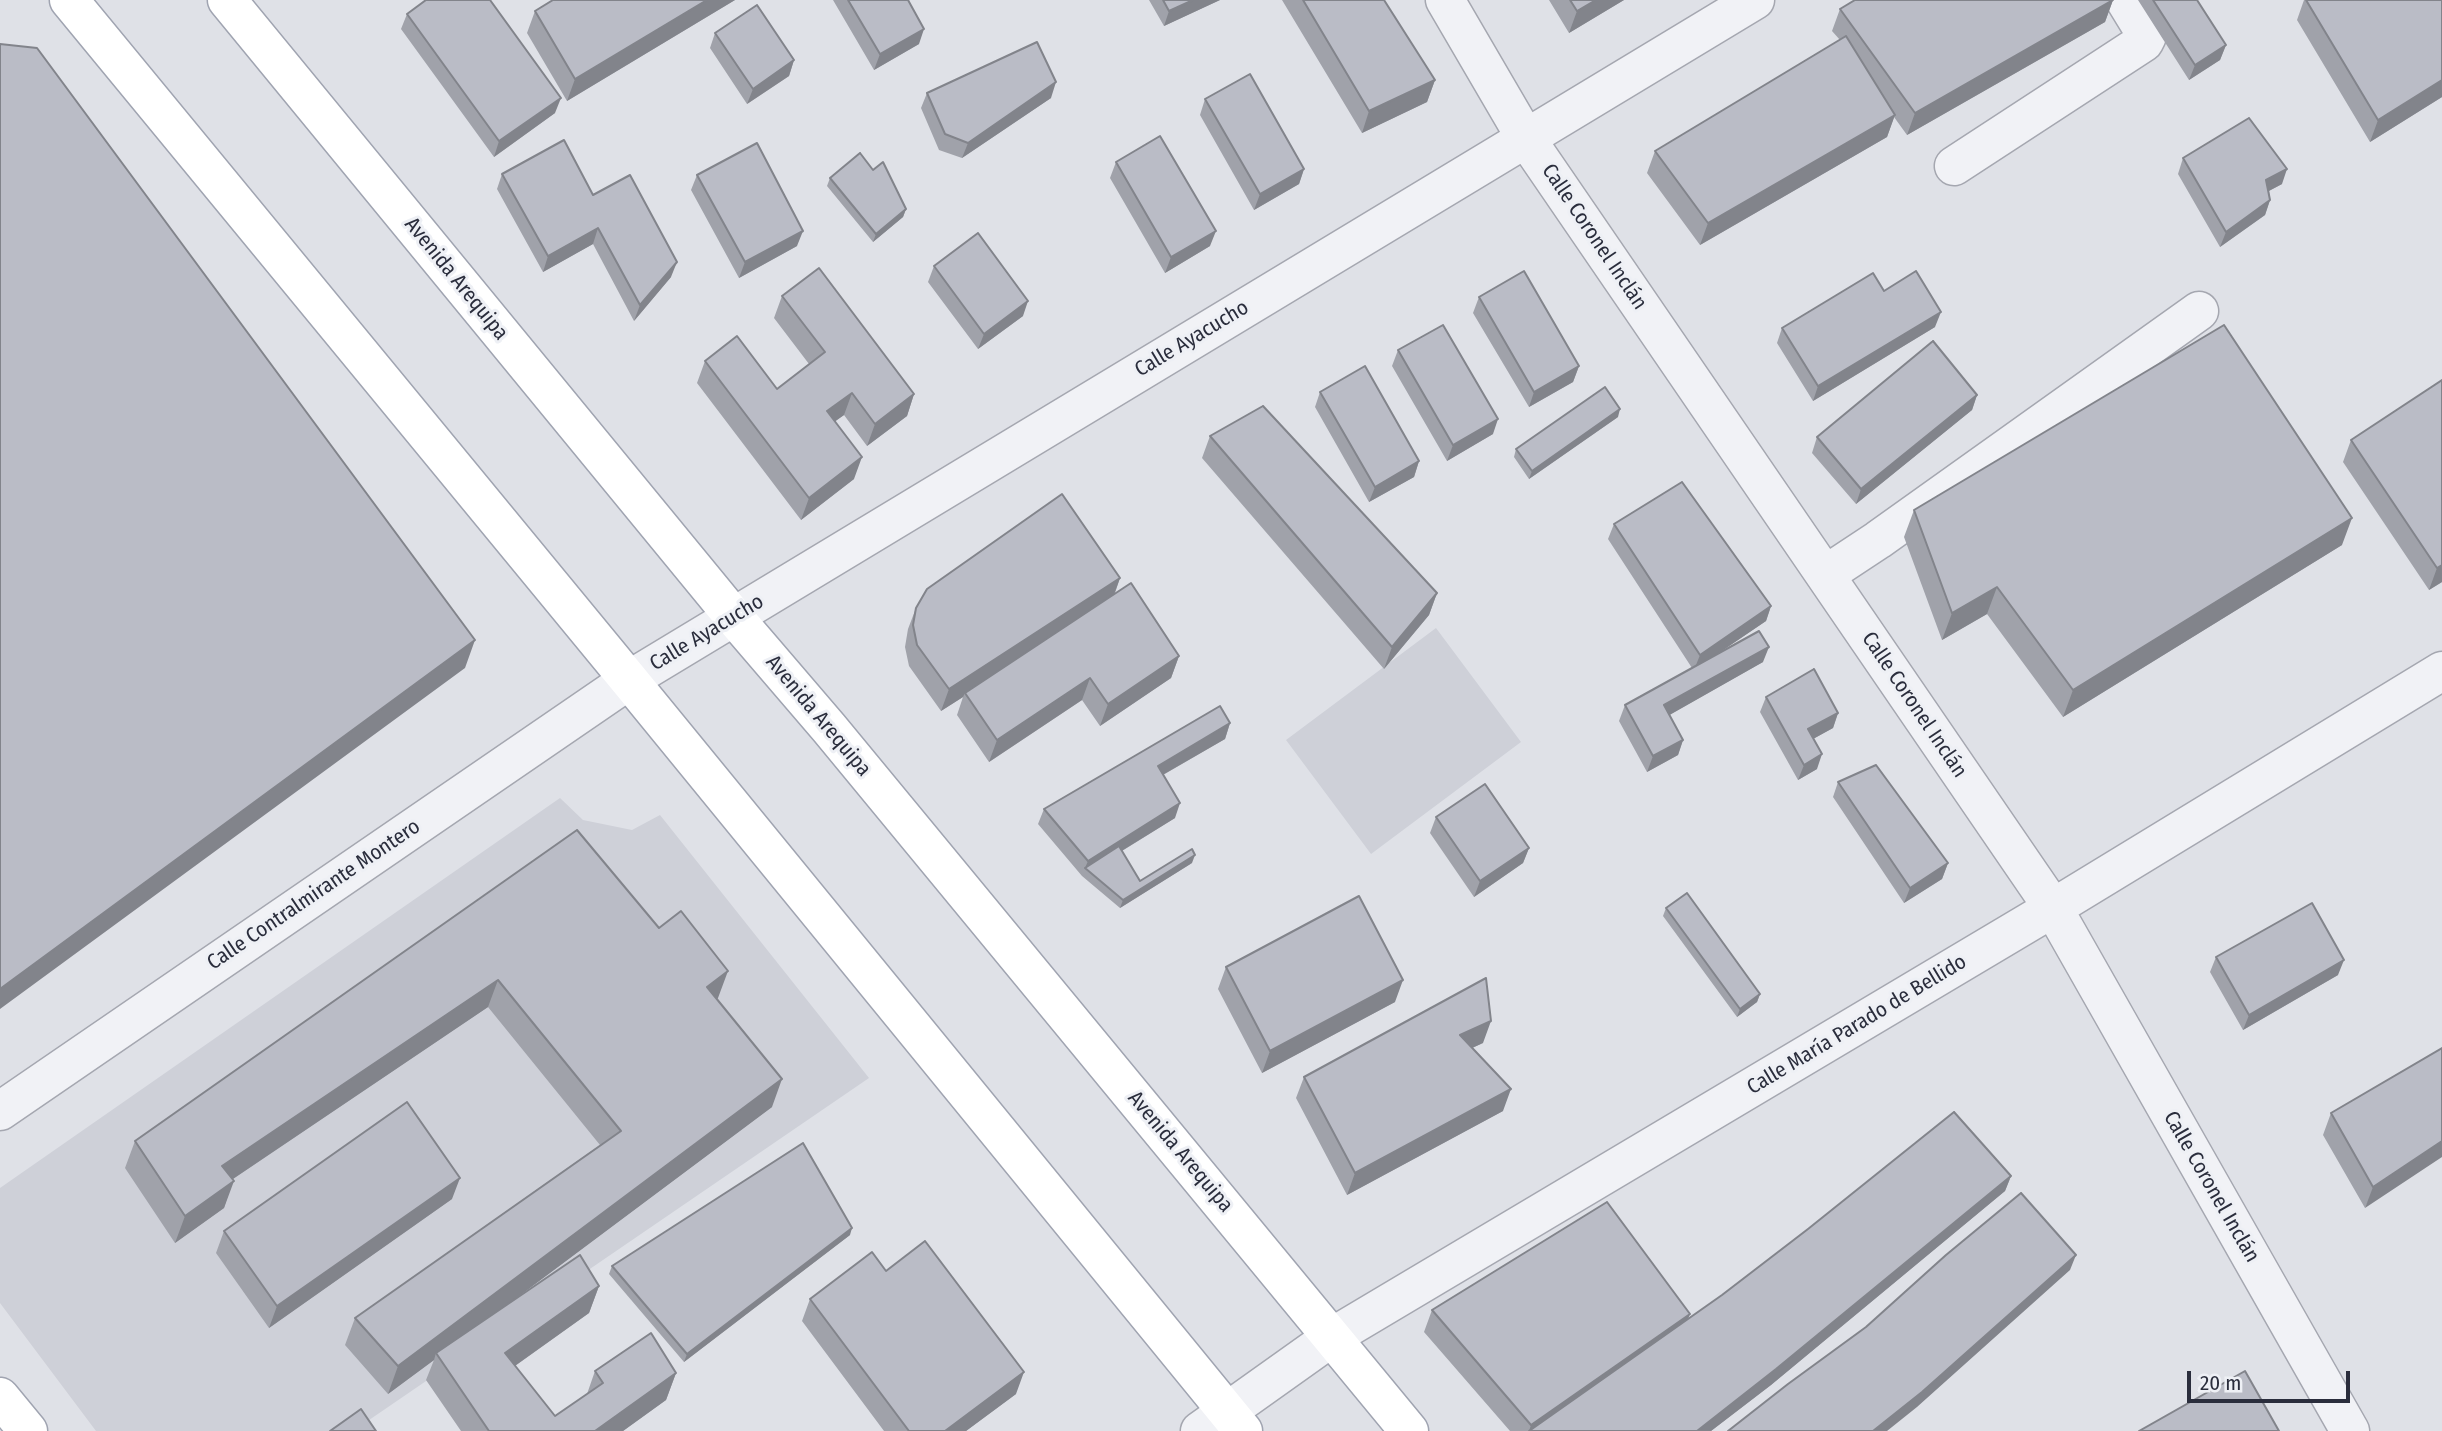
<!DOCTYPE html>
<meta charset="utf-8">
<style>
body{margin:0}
#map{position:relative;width:2442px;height:1431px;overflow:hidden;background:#dfe1e7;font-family:"Fira Sans Condensed",sans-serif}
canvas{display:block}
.scale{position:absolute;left:2187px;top:1371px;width:163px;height:32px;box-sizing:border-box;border:4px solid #2a2d3c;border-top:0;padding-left:9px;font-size:21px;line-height:24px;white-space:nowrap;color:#2a2d3c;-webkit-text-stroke:5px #eef0f5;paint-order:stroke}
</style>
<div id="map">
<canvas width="2442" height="1431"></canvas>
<div class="scale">20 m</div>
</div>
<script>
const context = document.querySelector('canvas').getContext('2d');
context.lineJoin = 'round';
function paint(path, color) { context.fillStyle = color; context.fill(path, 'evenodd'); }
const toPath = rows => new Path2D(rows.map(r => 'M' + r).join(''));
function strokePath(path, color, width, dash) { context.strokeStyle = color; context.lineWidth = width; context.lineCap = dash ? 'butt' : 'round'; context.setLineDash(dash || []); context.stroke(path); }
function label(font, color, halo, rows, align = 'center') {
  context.font = font + ' "Fira Sans Condensed",sans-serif'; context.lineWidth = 6; context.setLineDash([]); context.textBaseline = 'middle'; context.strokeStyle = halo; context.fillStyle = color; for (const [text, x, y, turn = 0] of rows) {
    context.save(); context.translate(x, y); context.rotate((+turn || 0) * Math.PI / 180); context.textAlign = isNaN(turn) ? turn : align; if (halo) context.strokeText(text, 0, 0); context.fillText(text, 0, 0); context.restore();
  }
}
paint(toPath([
 [1436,628,1521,742,1371,854,1286,740],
 [560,798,583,820,632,830,660,815,869,1078,353,1431,96,1431,0,1303,0,1188]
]), '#ced0d8');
const minor = toPath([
 [1445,0,1525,137,2053,908,2350,1431],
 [1954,166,2144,42,2147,36,2125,0],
 [1825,575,1878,540,2199,311],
 [0,1111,629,680,1755,0],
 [1200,1431,1332,1337,2053,908,2442,671]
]);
const major = toPath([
 [69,0,629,680,1243,1431],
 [227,0,733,616,829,728,1409,1431],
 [0,1397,28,1431]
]);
strokePath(minor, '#a5a7b0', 41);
strokePath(major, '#a0a4b1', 41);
strokePath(minor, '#f1f2f6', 38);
strokePath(major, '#fff', 38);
paint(toPath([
 [735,0,567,101,527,33,535,11],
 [833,0,908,0,919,44,874,70],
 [1149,0,1220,0,1164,26],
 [1282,0,1384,0,1435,80,1427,102,1362,133],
 [1549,0,1624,0,1569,33],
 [2113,0,2105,22,1907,135,1894,117,1887,137,1700,245,1647,173,1655,151,1840,40,1832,31,1840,9],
 [2138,0,2197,0,2226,45,2220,60,2189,80],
 [2304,0,2442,0,2442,97,2370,142,2297,20],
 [407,14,555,113,494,157,401,29],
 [715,33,794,60,789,76,747,104,710,48],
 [927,93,1051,98,962,158,939,150,921,108],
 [1205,99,1304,169,1299,184,1254,210,1200,115],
 [2183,158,2282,184,2269,191,2270,200,2265,215,2220,247,2178,174],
 [1116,162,1210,246,1165,273,1110,178],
 [873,170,906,209,903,217,873,242,827,186,830,178],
 [502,174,593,195,671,277,634,321,593,244,543,272,497,189],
 [697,175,797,246,739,278,691,190],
 [934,266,1023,316,978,349,928,282],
 [1884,291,1935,327,1813,401,1777,343,1782,328],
 [782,296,914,394,907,416,867,446,844,415,835,421,854,479,801,520,697,383,705,361,777,389,809,364,774,318],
 [1479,297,1579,366,1573,382,1529,407,1473,313],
 [1398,350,1493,434,1447,461,1392,366],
 [2442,380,2442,582,2429,590,2343,462,2351,440],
 [1320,392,1419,461,1414,477,1369,502,1315,407],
 [1977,395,1972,410,1856,504,1812,453,1817,437],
 [1618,417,1529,479,1514,457,1516,449],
 [1210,436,1437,593,1429,615,1384,669,1202,458],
 [1914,510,2342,545,2063,717,1987,614,1942,640,1904,537],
 [1614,524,1771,606,1766,621,1720,652,1763,662,1669,715,1683,740,1678,755,1647,772,1619,721,1625,705,1692,668,1608,539],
 [1120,578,1115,593,1179,656,1171,678,1100,726,1082,700,989,762,957,715,963,697,941,711,909,666,905,647,908,629,916,608],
 [1766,697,1838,713,1833,728,1813,739,1817,769,1798,780,1760,712],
 [1230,723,1225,739,1163,775,1175,818,1122,851,1140,881,1192,863,1120,908,1082,876,1038,824,1044,809],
 [1838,782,1948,863,1942,879,1904,903,1833,797],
 [1436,817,1529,848,1523,863,1474,897,1430,833],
 [577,830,718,998,717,999,772,1107,509,1303,599,1286,589,1313,515,1366,555,1416,587,1394,595,1371,676,1373,666,1400,623,1431,461,1431,426,1380,434,1360,388,1394,345,1345,355,1318,600,1145,488,1007,233,1179,224,1208,175,1243,125,1168,135,1141],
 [1666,908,1760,994,1757,1002,1737,1017,1663,916],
 [2216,957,2338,975,2243,1030,2210,972],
 [1226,967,1395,1002,1262,1073,1218,989],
 [1483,1043,1472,1048,1503,1111,1347,1195,1296,1098,1304,1077],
 [2442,1048,2365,1208,2323,1135,2331,1113],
 [2011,1176,2005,1191,1771,1385,1711,1431,1510,1431,1424,1332,1432,1310,1688,1319],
 [452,1199,269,1328,216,1253,224,1231],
 [850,1235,684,1362,609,1274,612,1266],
 [886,1271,1016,1394,966,1431,884,1431,802,1321,810,1299]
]), '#a0a2aa');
paint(toPath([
 [707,0,735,0,567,101,575,79],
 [1193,0,1220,0,1164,26,1169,11],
 [1596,0,1624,0,1569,33,1577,11],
 [2113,0,2105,22,1907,135,1915,113],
 [924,29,919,44,874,70,880,54],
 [2226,45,2220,60,2189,80,2195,65],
 [794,60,789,76,747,104,753,89],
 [1435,80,1427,102,1362,133,1369,111],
 [2442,80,2442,97,2370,142,2378,120],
 [1056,82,1051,98,962,158,968,143],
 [561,98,555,113,494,157,499,141],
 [1895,115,1887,137,1700,245,1708,223],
 [1304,169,1299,184,1254,210,1260,194],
 [2287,169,2282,184,2261,195,2266,180],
 [2270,200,2265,215,2220,247,2226,232],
 [906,209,903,217,873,242,876,234],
 [598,228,593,244,543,272,548,256],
 [803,231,797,246,739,278,745,262],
 [1216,231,1210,246,1165,273,1171,257],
 [677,262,671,277,634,321,640,305],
 [1028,301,1023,316,978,349,984,334],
 [1941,312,1935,327,1813,401,1818,386],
 [1579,366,1573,382,1529,407,1534,392],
 [852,393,844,415,819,433,827,411],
 [914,394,907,416,867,446,875,424],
 [1977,395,1972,410,1856,504,1861,489],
 [1620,409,1618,417,1529,479,1532,471],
 [1498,419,1493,434,1447,461,1453,445],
 [862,457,854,479,801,520,809,498],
 [1419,461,1414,477,1369,502,1375,487],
 [2352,518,2342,545,2063,717,2073,690],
 [2442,565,2442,582,2429,590,2437,568],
 [1120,578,1112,600,965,693,963,697,941,711,949,689],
 [1997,587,1987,614,1942,640,1952,613],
 [1437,593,1429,615,1384,669,1392,647],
 [1771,606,1766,621,1694,670,1700,655],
 [475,640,465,668,0,1009,0,989],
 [1769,647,1763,662,1659,721,1664,705],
 [1179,656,1171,678,1100,726,1108,704],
 [1090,678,1082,700,989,762,997,740],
 [1838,713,1833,728,1802,745,1808,729],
 [1230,723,1225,739,1152,781,1158,766],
 [1683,740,1678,755,1647,772,1653,756],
 [1822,754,1817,769,1798,780,1804,765],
 [1180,803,1175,818,1089,871,1085,868,1088,861],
 [1529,848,1523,863,1474,897,1480,881],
 [1195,855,1192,863,1120,908,1123,900],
 [1948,863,1942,879,1904,903,1910,888],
 [2344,960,2338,975,2243,1030,2249,1015],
 [728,971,718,998,697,1014,707,987],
 [498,980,488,1007,212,1193,222,1166],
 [1403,980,1395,1002,1262,1073,1270,1051],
 [1760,994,1757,1002,1737,1017,1740,1009],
 [1491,1021,1483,1043,1452,1057,1460,1035],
 [782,1079,772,1107,439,1356,436,1353,434,1360,388,1394,398,1366],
 [1511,1089,1503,1111,1347,1195,1355,1173],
 [2442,1141,2442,1157,2365,1208,2373,1187],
 [2011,1176,2005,1191,1771,1385,1711,1431,1697,1431],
 [460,1178,452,1199,269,1328,277,1306],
 [234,1181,224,1208,175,1243,185,1216],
 [852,1228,850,1235,684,1362,687,1354],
 [2076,1255,2070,1270,1917,1407,1887,1431,1873,1431],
 [599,1286,589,1313,495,1380,505,1353],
 [1690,1314,1682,1335,1529,1431,1531,1425],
 [1024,1372,1016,1394,966,1431,945,1431],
 [676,1373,666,1400,623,1431,595,1431]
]), '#82848b');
const building = toPath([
 [426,0,490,0,561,98,499,141,407,14,426,0],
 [553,0,707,0,575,79,535,11,553,0],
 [848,0,908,0,924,29,880,54,848,0],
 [1163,0,1193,0,1169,11,1163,0],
 [1303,0,1384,0,1435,80,1369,111,1303,0],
 [1570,0,1596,0,1577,11,1570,0],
 [1855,0,2113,0,1915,113,1840,9,1855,0],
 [2153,0,2197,0,2226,45,2195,65,2153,0],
 [2306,0,2442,0,2442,80,2378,120,2306,0],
 [757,5,794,60,753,89,715,33,757,5],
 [1846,36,1895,115,1708,223,1655,151,1846,36],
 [1037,42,1056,82,968,143,945,134,927,93,1037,42],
 [0,44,37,48,475,640,0,989,0,44],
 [1250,74,1304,169,1260,194,1205,99,1250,74],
 [2249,118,2287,169,2266,180,2270,200,2226,232,2183,158,2249,118],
 [1160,136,1216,231,1171,257,1116,162,1160,136],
 [564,140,593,195,630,175,677,262,640,305,598,228,548,256,502,174,564,140],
 [757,143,803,231,745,262,697,175,757,143],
 [860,153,873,170,883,162,906,209,876,234,830,178,860,153],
 [978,233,1028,301,984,334,934,266,978,233],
 [819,268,914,394,875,424,852,393,827,411,862,457,809,498,705,361,737,336,777,389,825,352,782,296,819,268],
 [1524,271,1579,366,1534,392,1479,297,1524,271],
 [1916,271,1941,312,1818,386,1782,328,1873,273,1884,291,1916,271],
 [1443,325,1498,419,1453,445,1398,350,1443,325],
 [2224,325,2352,518,2073,690,1997,587,1952,613,1914,510,2224,325],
 [1933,341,1977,395,1861,489,1817,437,1933,341],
 [1365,366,1419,461,1375,487,1320,392,1365,366],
 [2442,380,2442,565,2437,568,2351,440,2442,380],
 [1605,387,1620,409,1532,471,1516,449,1605,387],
 [1263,406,1437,593,1392,647,1210,436,1263,406],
 [1682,482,1771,606,1700,655,1614,524,1682,482],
 [1062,494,1120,578,949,689,917,645,913,625,916,608,927,589,1062,494],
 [1131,583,1179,656,1108,704,1090,678,997,740,965,693,1131,583],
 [1759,631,1769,647,1664,705,1683,740,1653,756,1625,705,1759,631],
 [1814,669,1838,713,1808,729,1822,754,1804,765,1766,697,1814,669],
 [1220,706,1230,723,1158,766,1180,803,1088,861,1044,809,1220,706],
 [1876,765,1948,863,1910,888,1838,782,1876,765],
 [1485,784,1529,848,1480,881,1436,817,1485,784],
 [577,830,659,928,681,911,728,971,707,987,782,1079,398,1366,355,1318,621,1131,498,980,222,1166,234,1181,185,1216,135,1141,577,830],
 [1119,846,1140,881,1192,849,1195,855,1123,900,1085,868,1119,846],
 [1687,893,1760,994,1740,1009,1666,908,1687,893],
 [1359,896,1403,980,1270,1051,1226,967,1359,896],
 [2312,903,2344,960,2249,1015,2216,957,2312,903],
 [1486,978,1491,1021,1460,1035,1511,1089,1355,1173,1304,1077,1486,978],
 [2442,1048,2442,1141,2373,1187,2331,1113,2442,1048],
 [407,1102,460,1178,277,1306,224,1231,407,1102],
 [1954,1112,2011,1176,1776,1369,1697,1431,1529,1431,1722,1295,1808,1229,1954,1112],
 [803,1143,852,1228,687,1354,612,1266,803,1143],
 [2021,1193,2076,1255,1922,1392,1873,1431,1728,1431,1788,1384,1866,1327,1946,1255,2021,1193],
 [1607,1202,1690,1314,1531,1425,1432,1310,1607,1202],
 [925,1241,1024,1372,945,1431,909,1431,810,1299,872,1252,886,1271,925,1241],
 [580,1255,599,1286,505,1353,555,1416,603,1383,595,1371,651,1333,676,1373,595,1431,489,1431,436,1353,580,1255],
 [2245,1371,2279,1431,2139,1431,2245,1371],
 [361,1409,376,1431,330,1431,361,1409]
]);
paint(building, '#babcc6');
strokePath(building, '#82848b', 2);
label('21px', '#2a2d3c', '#eef0f5', [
 ["Calle Coronel Inclán",1594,237,56],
 ["Avenida Arequipa",456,279,51],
 ["Calle Ayacucho",1192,339,-31],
 ["Calle Ayacucho",707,633,-31],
 ["Calle Coronel Inclán",1914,705,56],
 ["Avenida Arequipa",818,716,50],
 ["Calle Contralmirante Montero",314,895,-34],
 ["Calle María Parado de Bellido",1857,1025,-31],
 ["Avenida Arequipa",1180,1152,50],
 ["Calle Coronel Inclán",2211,1187,60]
]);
</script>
